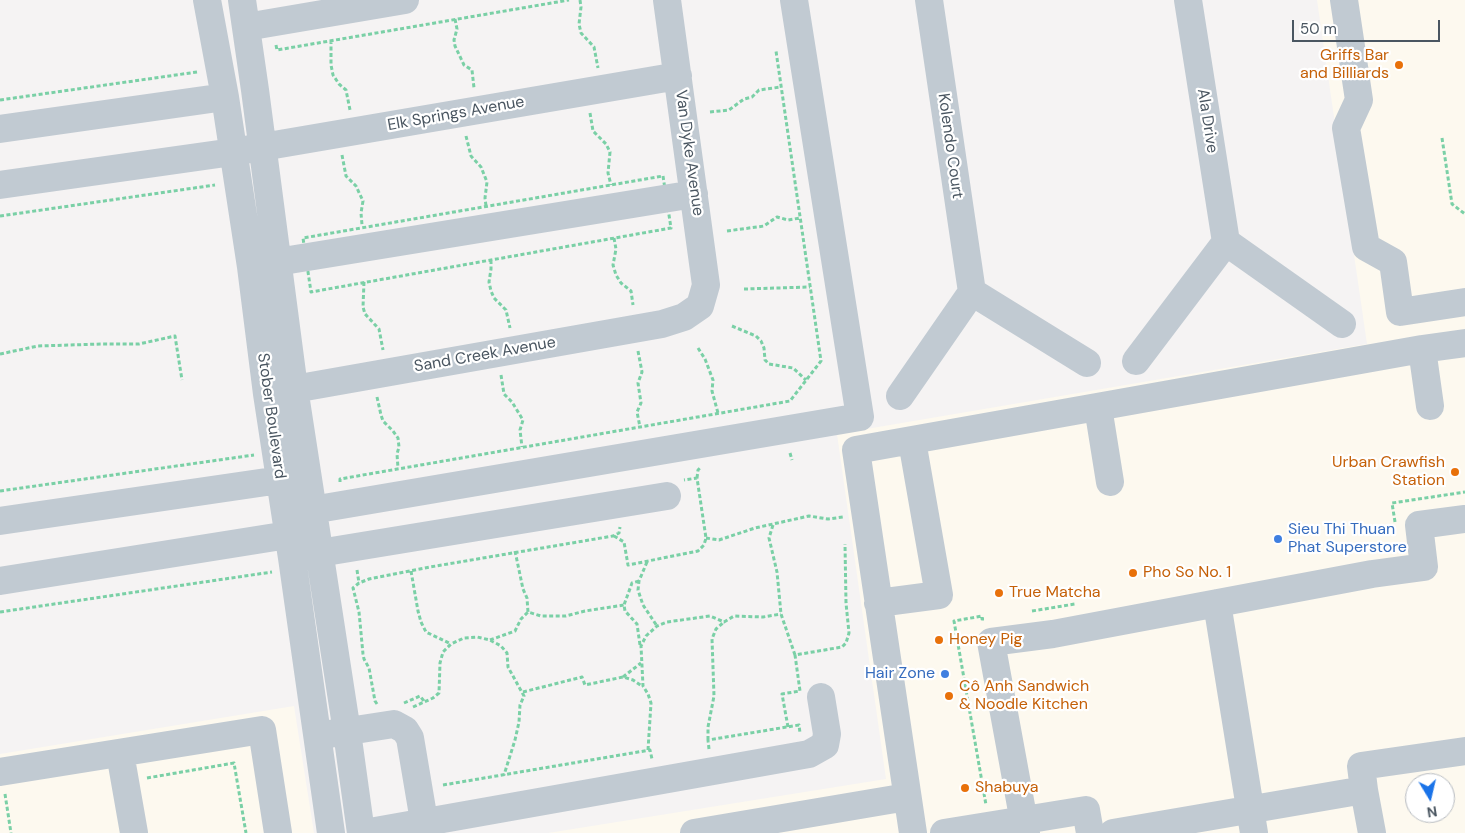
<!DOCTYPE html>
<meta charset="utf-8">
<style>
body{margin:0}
#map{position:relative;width:1465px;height:833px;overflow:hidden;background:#f5f3f3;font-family:"DM Sans",sans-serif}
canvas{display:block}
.north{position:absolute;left:1405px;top:773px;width:50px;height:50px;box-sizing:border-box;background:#fff;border:1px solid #b7bbc0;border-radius:50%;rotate:171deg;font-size:14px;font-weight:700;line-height:20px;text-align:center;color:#4a5661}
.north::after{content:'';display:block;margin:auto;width:18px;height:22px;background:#1a73e8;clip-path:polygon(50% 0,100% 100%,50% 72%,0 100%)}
.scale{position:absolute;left:1292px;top:20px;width:148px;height:22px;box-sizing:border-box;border:2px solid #4a5661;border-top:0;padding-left:6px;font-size:15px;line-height:18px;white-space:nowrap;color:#4a5661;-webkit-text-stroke:4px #fff;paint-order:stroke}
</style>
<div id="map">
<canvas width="1465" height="833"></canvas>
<div class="north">N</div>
<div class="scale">50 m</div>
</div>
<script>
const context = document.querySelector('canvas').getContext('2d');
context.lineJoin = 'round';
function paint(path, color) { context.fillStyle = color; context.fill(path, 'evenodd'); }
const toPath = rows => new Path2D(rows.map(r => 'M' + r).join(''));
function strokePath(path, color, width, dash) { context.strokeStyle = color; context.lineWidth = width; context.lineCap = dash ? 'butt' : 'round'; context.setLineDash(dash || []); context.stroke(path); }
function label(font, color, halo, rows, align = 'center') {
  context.font = font + ' "DM Sans",sans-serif'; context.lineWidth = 4.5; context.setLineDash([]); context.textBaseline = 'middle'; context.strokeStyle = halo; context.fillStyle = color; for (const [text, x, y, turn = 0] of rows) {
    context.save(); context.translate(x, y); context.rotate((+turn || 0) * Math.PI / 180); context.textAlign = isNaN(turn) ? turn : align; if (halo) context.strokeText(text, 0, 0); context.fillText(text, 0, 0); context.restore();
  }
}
paint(toPath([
 [1317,0,1465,0,1465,833,548,833,886,779,837,434,1367,344],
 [1415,783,1445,783,1445,813,1415,813],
 [294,706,314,833,0,833,0,754]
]), '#fdf9ef');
strokePath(toPath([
 [580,0,581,7,579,24,581,33,594,47,598,68],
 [455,19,457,29,454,40,455,46,464,65,472,70,474,88],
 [331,40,331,65,333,75,339,84,346,90,350,110],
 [276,45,277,50,569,0],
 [0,100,197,72],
 [710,112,729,110,744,99,752,97,759,90,781,87],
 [590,113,593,131,606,144,610,152,608,173,611,185],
 [466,136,471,156,481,167,487,182,485,198,486,206],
 [1442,138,1452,204,1465,214],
 [342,155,346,176,356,186,363,201,361,213,362,225],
 [663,176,671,228,311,292,303,238,663,176],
 [0,216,215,185],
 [727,231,764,226,777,217,788,220,800,218],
 [614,238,616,249,613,265,616,275,621,283,631,291,633,305],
 [491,260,491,269,489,282,491,291,494,298,506,310,510,328],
 [364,282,363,307,365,314,379,329,383,350],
 [744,289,810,287],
 [732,326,756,336,761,341,764,348,765,360,769,364,793,368,806,380],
 [698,348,705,359,713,380,712,391,718,413],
 [638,351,642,372,638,383,641,403,637,412,640,427],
 [0,354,38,346,101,344,139,344,175,336,182,380],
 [501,375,504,394,512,402,523,420,520,430,522,447],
 [377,397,381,415,383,421,393,431,398,438,399,447,397,454,398,468],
 [790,453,792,460],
 [697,478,698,470,701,467],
 [340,482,340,479,790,401,821,361,776,51],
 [0,491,254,455],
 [1395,522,1392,503,1465,492],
 [773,525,769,538,777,572,781,614,795,655],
 [614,536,624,542,628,565,698,551,704,545,706,538,697,478,684,480],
 [706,538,719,540,755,528,809,516,828,519,843,517],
 [515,551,523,589,527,598,528,612,541,616,566,616,585,611,624,605],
 [647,562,639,581,638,590,643,605,657,626],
 [357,570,359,583],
 [411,571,418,611,421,622,426,632,451,644],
 [639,581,632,583,624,605,625,611,637,624,640,645],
 [1032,611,1075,604],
 [0,612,272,572],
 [984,619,982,619,982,616,954,621,986,805],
 [490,640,515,631,521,619,528,612],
 [623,677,641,663],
 [523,692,582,677,585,685,623,677,633,680,642,686],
 [404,703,420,696,424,701],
 [377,704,375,701,369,668,364,659,363,654,359,612,353,588,359,583,369,579,430,567,613,536,619,533,620,527],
 [413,707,433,698,439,693,440,663,443,652,451,644,464,638,477,637,490,640,501,646,507,653,508,667,524,696,520,705,519,722,515,740,504,775],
 [788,727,782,694,800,691,795,655,842,647,846,643,849,633,846,603,845,544],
 [708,740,708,727,714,696,712,639,716,629,724,622],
 [709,749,708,740,799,725,800,733],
 [648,750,651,703,648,694,643,686,641,646,646,636,657,626,667,622,710,616,724,622,734,616,763,617,781,614],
 [147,778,234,763,246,833],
 [443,785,650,750,652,759],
 [5,794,11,833]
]), '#7ad0a6', 3, [4, 2.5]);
strokePath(toPath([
 [207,0,225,97,251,267,267,394,292,558,331,833],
 [242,0,255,90,294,388,347,732,361,833],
 [929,0,972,292],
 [1188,0,1226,242],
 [1344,0,1359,100,1346,128,1366,247,1393,262,1400,312,1465,302],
 [246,27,405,0],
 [0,129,225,97],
 [0,185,233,152,678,76],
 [1226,242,1342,324],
 [277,262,694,194],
 [972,292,1087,363],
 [1136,361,1226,242],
 [277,392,662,324,684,317,700,306,706,285,667,0],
 [900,396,972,292],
 [1430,406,1422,349,1465,343],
 [1098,407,1110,482],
 [312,510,860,417,794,0],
 [0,521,280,480],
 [301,556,667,496],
 [0,581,288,535],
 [878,603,939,595,912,441],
 [1217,603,1254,833],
 [329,734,394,724,405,730,410,738,424,821],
 [120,753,134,833],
 [0,772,262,730,278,833],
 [1364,790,1372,833],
 [364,833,809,754,825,745,827,734,821,697],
 [694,833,907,797],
 [913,833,856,450,1422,349],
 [944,833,1086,810,1090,833],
 [1026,833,991,642,1053,634,1372,574,1424,567,1419,525,1465,519],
 [1113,833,1364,790,1361,766,1465,751]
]), '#c1cad2', 28);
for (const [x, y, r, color] of [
 [1399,65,5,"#e8710a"],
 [1455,472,5,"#e8710a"],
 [1278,539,5,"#3f7fe0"],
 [1133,573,5,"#e8710a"],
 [999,593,5,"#e8710a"],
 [939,640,5,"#e8710a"],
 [945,674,5,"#3f7fe0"],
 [949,696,5,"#e8710a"],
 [965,788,5,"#e8710a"]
]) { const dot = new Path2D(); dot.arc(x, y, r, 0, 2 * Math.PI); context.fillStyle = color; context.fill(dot); strokePath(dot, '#fff', 2); }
label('16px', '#c56008', '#fff', [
 ["Griffs Bar",1389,56,"right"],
 ["and Billiards",1389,74,"right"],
 ["Urban Crawfish",1445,463,"right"],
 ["Station",1445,481,"right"],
 ["Pho So No. 1",1143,573],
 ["True Matcha",1009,593],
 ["Honey Pig",949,640],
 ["Cô Anh Sandwich",959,687],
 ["& Noodle Kitchen",959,705],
 ["Shabuya",975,788]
], 'left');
label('16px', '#4a5661', '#fff', [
 ["Elk Springs Avenue",456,114,-10],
 ["Ala Drive",1207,121,81],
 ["Kolendo Court",950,146,82],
 ["Van Dyke Avenue",689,153,82],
 ["Sand Creek Avenue",485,355,-10],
 ["Stober Boulevard",271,416,82]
]);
label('16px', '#366cbe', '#fff', [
 ["Sieu Thi Thuan",1288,530],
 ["Phat Superstore",1288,548],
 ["Hair Zone",935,674,"right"]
], 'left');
</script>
